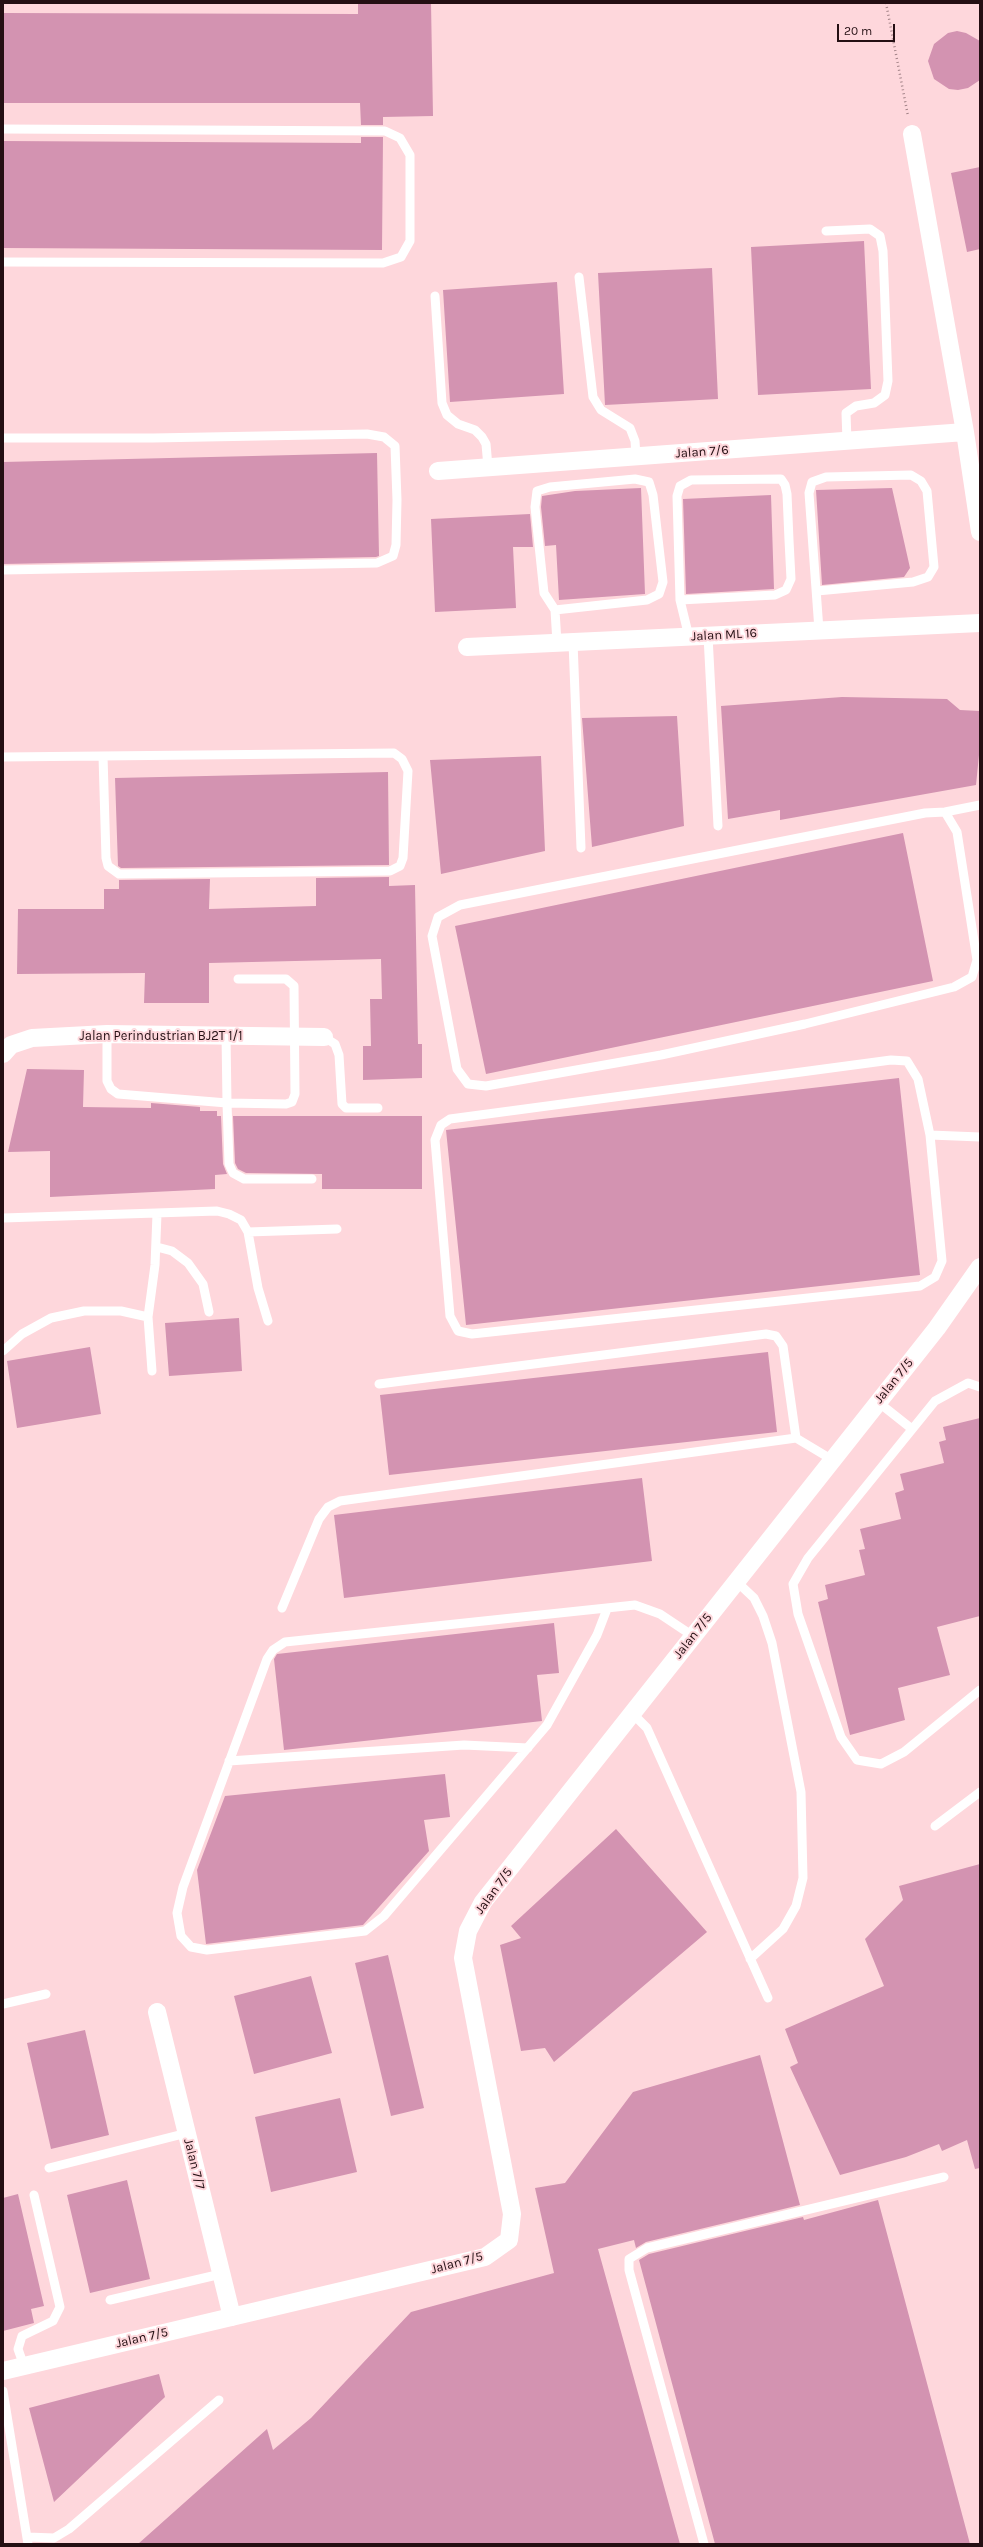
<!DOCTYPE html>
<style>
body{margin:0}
#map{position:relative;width:983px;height:2547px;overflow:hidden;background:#fed7dc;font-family:Karla,sans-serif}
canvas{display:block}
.frame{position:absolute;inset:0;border:4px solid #240f13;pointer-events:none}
.scale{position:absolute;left:837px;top:24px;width:58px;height:18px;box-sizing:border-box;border:2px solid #240f13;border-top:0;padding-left:5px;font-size:12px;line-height:14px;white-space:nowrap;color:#240f13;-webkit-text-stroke:3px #fed7dc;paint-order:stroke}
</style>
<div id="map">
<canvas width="983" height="2547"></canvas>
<div class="frame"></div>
<div class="scale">20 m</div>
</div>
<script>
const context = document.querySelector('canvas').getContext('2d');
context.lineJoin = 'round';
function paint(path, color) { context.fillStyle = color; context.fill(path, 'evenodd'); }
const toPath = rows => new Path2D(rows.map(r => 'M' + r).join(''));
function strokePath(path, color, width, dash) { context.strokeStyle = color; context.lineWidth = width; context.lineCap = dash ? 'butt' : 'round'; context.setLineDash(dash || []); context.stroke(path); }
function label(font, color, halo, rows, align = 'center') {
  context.font = font + ' Karla,sans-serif'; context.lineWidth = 4; context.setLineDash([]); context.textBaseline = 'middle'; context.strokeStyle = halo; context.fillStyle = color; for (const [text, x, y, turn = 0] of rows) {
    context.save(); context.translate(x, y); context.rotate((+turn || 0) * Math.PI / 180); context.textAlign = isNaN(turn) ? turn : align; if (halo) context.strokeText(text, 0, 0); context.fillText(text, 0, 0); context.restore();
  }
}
paint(toPath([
 [358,3,431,3,433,116,383,117,383,125,361,125,360,103,3,103,3,13,358,14],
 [957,31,966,33,980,41,980,80,968,88,958,90,949,89,934,79,928,61,934,44,948,33],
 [361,137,383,137,382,250,3,248,3,141,361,143],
 [980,167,980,249,967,252,951,173],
 [864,241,871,389,758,395,751,247],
 [712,268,718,399,605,405,598,273],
 [557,282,564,394,450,402,443,290],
 [377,453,379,556,376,557,3,564,3,462],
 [641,488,645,594,559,600,556,545,545,546,541,507,542,496,575,491],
 [892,488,910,568,904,577,822,585,816,490],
 [771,495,774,589,686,594,683,499],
 [530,514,533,547,513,547,516,608,435,612,431,519],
 [842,697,947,699,960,710,980,711,980,745,976,785,780,820,780,810,728,819,721,706],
 [677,716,684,826,592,847,582,718],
 [541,756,545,851,441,874,430,760],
 [388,772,389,865,121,868,118,866,115,778],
 [903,833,933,981,486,1074,455,926],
 [389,877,389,886,415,885,418,1044,422,1044,422,1078,363,1080,363,1046,371,1046,370,999,382,999,381,959,209,963,209,1003,144,1003,145,973,17,974,18,909,104,909,104,889,119,889,119,880,210,879,209,909,316,906,316,878],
 [27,1069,84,1070,83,1107,151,1108,151,1103,200,1107,200,1111,217,1111,217,1116,221,1116,223,1164,227,1174,215,1175,215,1189,50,1197,50,1151,8,1152],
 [899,1078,920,1275,466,1325,446,1130],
 [233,1116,422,1116,422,1189,322,1189,322,1174,246,1173,238,1169,235,1163],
 [239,1318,242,1371,169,1376,165,1323],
 [90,1347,101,1414,17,1428,7,1361],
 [768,1352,777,1432,389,1475,380,1395],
 [980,1418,980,1616,937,1627,950,1675,898,1688,905,1720,850,1735,818,1602,828,1599,825,1585,865,1575,859,1550,865,1549,860,1529,901,1519,895,1493,904,1490,900,1474,944,1463,939,1442,946,1440,943,1427],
 [642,1478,652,1561,344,1598,334,1515],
 [554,1623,559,1673,537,1675,542,1721,284,1750,274,1659,277,1654],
 [445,1774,450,1817,424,1820,429,1851,363,1925,206,1944,197,1870,225,1796],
 [616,1829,707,1932,554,2062,545,2048,521,2051,500,1945,521,1938,511,1926],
 [980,1864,980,2168,975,2169,967,2140,942,2151,939,2144,906,2157,840,2175,790,2067,798,2063,785,2029,884,1986,865,1939,903,1900,899,1886],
 [388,1955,424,2108,391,2116,355,1963],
 [311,1976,332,2053,254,2074,234,1996],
 [85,2030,109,2135,51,2149,27,2043],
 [760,2055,800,2205,646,2242,636,2248,634,2240,598,2249,680,2544,138,2544,267,2429,273,2450,311,2418,411,2312,554,2273,535,2188,565,2183,633,2092],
 [340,2098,357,2172,271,2192,255,2117],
 [127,2180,150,2279,90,2293,67,2195],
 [18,2194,44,2306,31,2309,34,2323,3,2331,3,2198],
 [878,2200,970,2544,715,2544,639,2260,649,2254,803,2217,804,2220],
 [159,2374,165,2397,54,2502,29,2408]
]), '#d393b1');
strokePath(toPath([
 [886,3,908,116]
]), '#a48489', 2.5, [1, 3]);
strokePath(toPath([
 [3,129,385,131,400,138,410,155,410,241,401,257,383,263,3,262],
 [826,231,870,229,880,236,883,251,888,381,885,395,874,403,856,406,846,413,847,441],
 [579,277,593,397,601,410,630,428,635,441,636,456],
 [435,296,442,403,447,415,458,424,475,430,482,437,486,444,488,467],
 [3,438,153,438,367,434,384,437,395,446,397,500,396,545,393,556,377,563,3,570],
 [817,591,913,582,928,577,934,567,927,491,921,481,911,475,826,477,812,482,809,493,819,630],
 [680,600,775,595,786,590,791,579,789,540,787,494,785,485,781,479,691,480,680,486,677,496,680,600,689,637],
 [555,610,647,600,659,594,663,582,653,495,649,482,635,479,550,487,537,491,535,507,544,593,555,610,557,643],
 [708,636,718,826],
 [573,642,581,848],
 [3,757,394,753,402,759,408,771,403,858,400,866,390,871,119,874,108,866,106,858,103,756],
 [945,812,957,832,977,960,972,977,954,987,805,1024,661,1055,486,1086,468,1084,457,1069,432,936,438,917,460,905,925,813,945,812,980,805],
 [238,979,286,979,294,986,295,1094,292,1102,286,1104,227,1103,229,1164,233,1173,244,1179,312,1179],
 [107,1034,107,1081,111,1089,118,1094,227,1103,226,1035],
 [324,1037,335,1044,339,1055,342,1104,346,1108,378,1108],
 [930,1135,942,1261,935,1277,920,1286,472,1334,458,1331,450,1316,435,1140,441,1125,450,1119,891,1060,907,1061,918,1079,930,1135,980,1137],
 [3,1218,217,1211,229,1214,241,1220,248,1232,258,1288,268,1321],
 [248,1232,337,1229],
 [157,1247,172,1251,188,1263,203,1284,209,1312],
 [3,1351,22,1334,51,1318,84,1311,121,1311,148,1317],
 [152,1371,148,1317,155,1265,157,1214],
 [379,1384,766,1334,776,1336,783,1346,796,1438],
 [980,1387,968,1383,935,1401,808,1558,793,1584,798,1614,841,1737,857,1760,881,1764,904,1752,980,1690],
 [878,1402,912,1429],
 [736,1581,754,1598,763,1616,772,1643,801,1792,803,1878,796,1906,783,1929,750,1959],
 [282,1608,319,1519,328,1507,340,1501,796,1438,831,1459],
 [607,1609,597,1635,547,1725,384,1916,365,1931,207,1950,191,1947,181,1936,177,1913,183,1887,267,1659,273,1650,285,1642,635,1605,660,1614,693,1636],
 [633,1714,647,1728,768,1998],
 [229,1761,464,1745,528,1748],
 [935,1826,980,1792],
 [3,2004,46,1994],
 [49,2168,187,2133],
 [110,2300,221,2274],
 [24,2366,18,2349,22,2336,53,2321,60,2307,34,2195],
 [3,2391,28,2544],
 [28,2537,54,2538,69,2529,219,2400],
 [704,2544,629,2270,629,2259,647,2248,944,2177]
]), '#fff', 9);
strokePath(toPath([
 [912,134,965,432,980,532],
 [438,471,965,432],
 [467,647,980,623],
 [3,1054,11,1045,32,1038,107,1034,324,1037],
 [157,2012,232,2317],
 [3,2371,485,2257,509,2240,512,2214,463,1958,468,1931,483,1902,937,1328,980,1267]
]), '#fff', 18);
label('13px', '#240f13', '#fed7dc', [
 ["Jalan 7/6",702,452,-4],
 ["Jalan ML 16",724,635,-3],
 ["Jalan Perindustrian BJ2T 1/1",161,1036],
 ["Jalan 7/5",894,1381,-51],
 ["Jalan 7/5",693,1636,-52],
 ["Jalan 7/5",494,1891,-54],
 ["Jalan 7/7",194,2164,76],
 ["Jalan 7/5",457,2263,-15],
 ["Jalan 7/5",142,2338,-13]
]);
</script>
